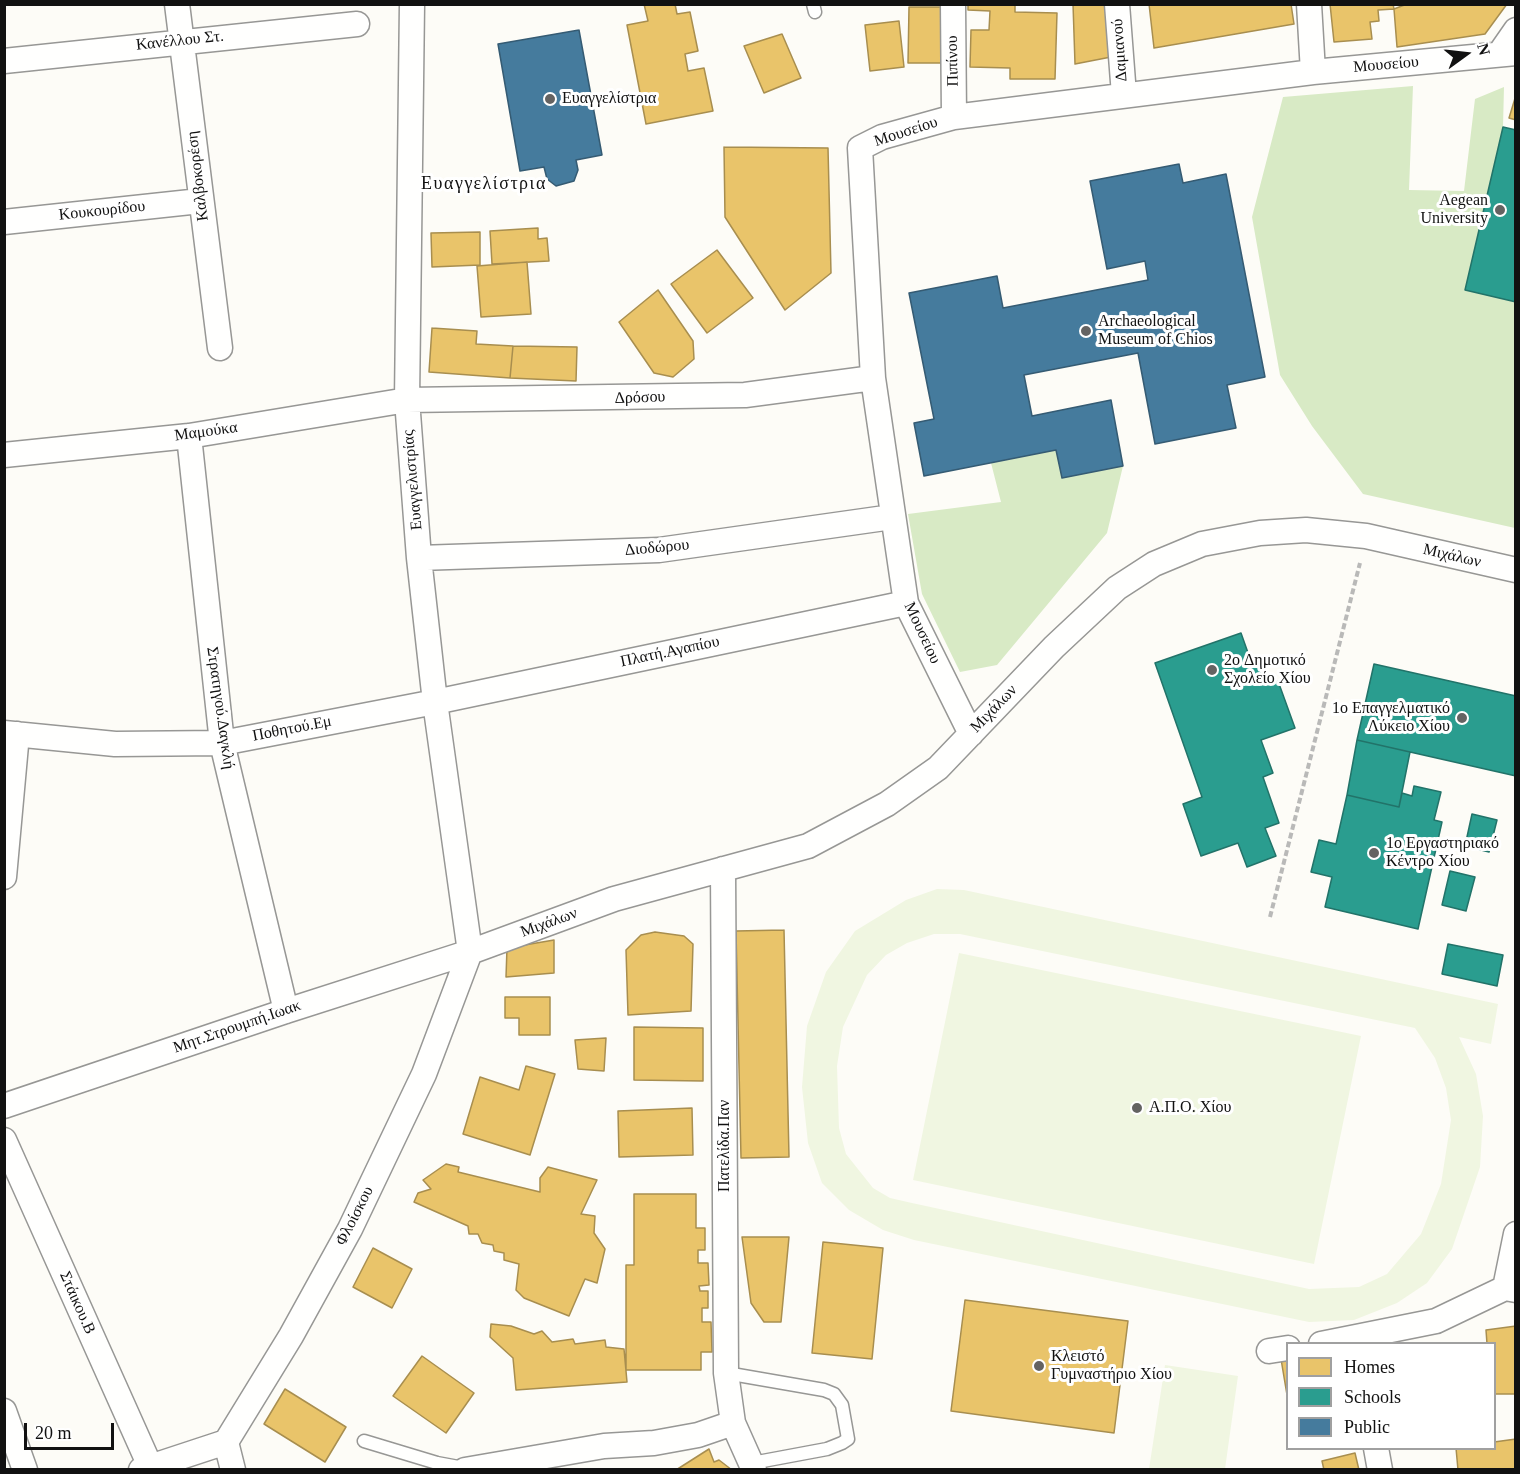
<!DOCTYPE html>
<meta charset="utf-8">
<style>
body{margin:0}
#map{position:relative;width:1520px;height:1474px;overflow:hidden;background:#fdfcf7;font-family:"Times New Roman",serif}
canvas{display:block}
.frame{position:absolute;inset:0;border:6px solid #111;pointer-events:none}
.legend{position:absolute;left:1286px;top:1342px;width:210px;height:108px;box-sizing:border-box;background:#fff;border:2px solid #a0a0a0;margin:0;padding:8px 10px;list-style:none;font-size:18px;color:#111}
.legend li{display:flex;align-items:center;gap:12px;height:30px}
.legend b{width:30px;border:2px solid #a0a0a0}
.north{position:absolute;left:1436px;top:24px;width:60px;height:60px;-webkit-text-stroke:4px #fff;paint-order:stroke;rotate:75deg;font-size:16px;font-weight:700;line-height:24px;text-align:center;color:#111}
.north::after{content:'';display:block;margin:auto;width:21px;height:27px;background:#111;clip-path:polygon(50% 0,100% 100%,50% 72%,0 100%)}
.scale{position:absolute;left:24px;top:1423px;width:90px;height:27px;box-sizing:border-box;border:3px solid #111;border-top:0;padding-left:8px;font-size:18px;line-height:21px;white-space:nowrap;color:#111;-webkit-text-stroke:4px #fff;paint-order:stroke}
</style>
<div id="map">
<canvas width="1520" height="1474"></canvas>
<div class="frame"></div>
<ul class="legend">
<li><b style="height:16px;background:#e9c46a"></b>Homes</li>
<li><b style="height:16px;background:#2a9d8f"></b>Schools</li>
<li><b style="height:16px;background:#457b9d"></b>Public</li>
</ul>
<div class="north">N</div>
<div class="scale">20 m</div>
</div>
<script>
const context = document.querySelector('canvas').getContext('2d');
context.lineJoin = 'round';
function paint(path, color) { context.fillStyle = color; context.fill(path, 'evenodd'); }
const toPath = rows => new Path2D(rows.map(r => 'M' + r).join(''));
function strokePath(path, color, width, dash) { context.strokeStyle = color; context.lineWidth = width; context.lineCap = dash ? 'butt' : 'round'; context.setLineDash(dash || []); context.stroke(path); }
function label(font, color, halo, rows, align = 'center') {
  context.font = font + ' "Times New Roman",serif'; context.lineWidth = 6; context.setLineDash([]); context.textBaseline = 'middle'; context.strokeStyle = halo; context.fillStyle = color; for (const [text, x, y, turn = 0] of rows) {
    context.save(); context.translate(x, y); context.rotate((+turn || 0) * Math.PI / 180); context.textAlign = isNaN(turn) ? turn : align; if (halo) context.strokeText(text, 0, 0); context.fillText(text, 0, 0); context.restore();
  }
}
paint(toPath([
 [1413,86,1409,190,1464,191,1475,99,1504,87,1503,127,1466,290,1515,302,1515,528,1363,494,1312,426,1280,375,1252,217,1283,97],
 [1056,450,1062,478,1123,466,1107,533,997,665,960,672,922,594,908,514,1001,502,991,463]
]), '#d8eac5');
paint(toPath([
 [937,889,964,890,1498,1004,1491,1044,1459,1037,1476,1074,1483,1116,1480,1167,1452,1249,1427,1283,1397,1303,1354,1320,1309,1322,914,1240,883,1230,849,1210,822,1183,808,1143,802,1087,807,1026,826,972,855,931,906,900],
 [934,934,960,934,1415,1028,1435,1058,1446,1088,1451,1120,1441,1184,1421,1234,1387,1274,1359,1287,1309,1289,912,1203,890,1198,873,1188,846,1154,839,1128,837,1066,843,1027,867,975,886,955,907,943],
 [959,953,1361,1036,1314,1264,913,1180],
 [1165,1365,1238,1376,1225,1469,1149,1469]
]), '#f0f6e1');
const homes = toPath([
 [644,4,675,4,677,14,690,12,698,51,685,54,688,71,704,68,713,111,646,124,627,25,648,21,644,4],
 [968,4,1015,4,1015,12,1057,13,1055,79,1010,79,1010,68,970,67,971,30,989,30,990,11,968,10,968,4],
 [1073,4,1107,4,1111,57,1075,64,1073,4],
 [1149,4,1291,4,1294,24,1154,48,1149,4],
 [1330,4,1393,4,1394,9,1378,10,1379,21,1370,22,1372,39,1334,42,1330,4],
 [1407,4,1507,4,1485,34,1397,47,1394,9,1407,4],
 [909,7,947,7,947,63,908,63,909,7],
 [899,21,904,67,870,71,865,25,899,21],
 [782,34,801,78,764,93,744,46,782,34],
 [1516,95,1516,120,1509,118,1516,95],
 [724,147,828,148,831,273,785,310,725,217,724,147],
 [538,228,538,239,547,238,549,261,492,264,490,231,538,228],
 [480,232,480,265,432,267,431,233,480,232],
 [717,250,753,298,707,333,671,284,717,250],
 [527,262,531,314,481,317,477,266,527,262],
 [658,290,693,341,694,359,673,377,654,373,619,322,658,290],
 [432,328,477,331,476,344,513,346,510,378,429,372,432,328],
 [513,346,577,347,576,381,510,378,513,346],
 [784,930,789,1157,741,1158,736,931,784,930],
 [655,932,684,936,693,944,691,1011,628,1015,626,950,641,935,655,932],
 [554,940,554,973,506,977,507,948,554,940],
 [505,997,550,997,550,1035,519,1035,519,1018,505,1018,505,997],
 [634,1027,703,1028,703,1081,634,1080,634,1027],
 [606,1038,604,1071,578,1069,575,1040,606,1038],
 [526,1066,555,1074,530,1155,463,1134,480,1077,519,1090,526,1066],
 [692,1108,693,1155,619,1157,618,1111,692,1108],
 [446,1164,459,1167,458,1172,540,1192,540,1178,548,1167,597,1180,581,1214,595,1216,594,1233,605,1249,597,1283,585,1279,569,1316,524,1298,516,1290,519,1264,504,1260,504,1253,494,1251,493,1245,482,1243,478,1234,469,1234,468,1226,414,1202,418,1193,431,1189,423,1180,446,1164],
 [634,1194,696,1194,696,1228,705,1228,705,1250,698,1250,698,1263,708,1263,709,1285,699,1286,700,1291,708,1291,708,1308,702,1308,702,1322,711,1322,712,1352,701,1352,701,1370,626,1370,626,1265,634,1265,634,1194],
 [742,1237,789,1237,781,1322,764,1322,751,1303,742,1237],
 [823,1242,883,1248,872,1359,812,1353,823,1242],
 [373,1248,412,1269,392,1308,353,1287,373,1248],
 [965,1300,1128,1321,1114,1433,951,1411,965,1300],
 [491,1324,511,1326,534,1334,542,1331,552,1342,573,1339,575,1344,605,1340,606,1347,624,1349,627,1382,516,1390,513,1358,490,1337,491,1324],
 [1516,1326,1516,1394,1494,1394,1494,1344,1487,1344,1486,1330,1516,1326],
 [1288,1352,1288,1401,1280,1353,1288,1352],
 [422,1356,474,1393,446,1433,393,1396,422,1356],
 [285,1389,346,1427,325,1462,264,1424,285,1389],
 [1516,1439,1516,1470,1458,1470,1456,1448,1494,1448,1494,1442,1516,1439],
 [709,1449,714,1462,719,1460,732,1470,676,1470,709,1449],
 [1355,1453,1359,1470,1324,1470,1322,1461,1355,1453]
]);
paint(homes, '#e9c46a');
strokePath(homes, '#a88e4f', 1.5);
const schools = toPath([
 [1503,127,1516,130,1516,302,1465,290,1503,127],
 [1241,633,1253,667,1258,665,1265,685,1278,681,1295,728,1261,740,1273,773,1263,777,1279,823,1265,828,1276,856,1247,867,1238,843,1201,856,1183,804,1202,797,1155,663,1241,633],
 [1374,664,1516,696,1516,776,1357,740,1374,664],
 [1357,740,1410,752,1399,807,1347,795,1357,740],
 [1414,786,1441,792,1434,820,1442,822,1418,929,1325,907,1332,877,1311,872,1319,840,1336,844,1347,795,1399,807,1402,793,1412,796,1414,786],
 [1472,814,1497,820,1489,852,1465,846,1472,814],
 [1450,871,1475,877,1466,911,1442,905,1450,871],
 [1448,944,1503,955,1497,986,1442,974,1448,944]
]);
paint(schools, '#2a9d8f');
strokePath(schools, '#227369', 1.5);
const public = toPath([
 [579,30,602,155,576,160,578,170,574,181,556,186,547,179,544,167,520,171,498,44,579,30],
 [1179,164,1183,183,1226,174,1265,377,1227,385,1236,428,1155,444,1138,353,1024,375,1032,416,1111,400,1123,466,1062,478,1056,450,924,476,914,423,934,419,909,293,997,276,1003,308,1148,280,1145,261,1107,269,1090,181,1179,164]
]);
paint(public, '#457b9d');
strokePath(public, '#355b73', 1.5);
const service = toPath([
 [813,4,815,12],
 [726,1373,824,1390,834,1394,842,1405,848,1439,842,1443,827,1449,752,1463],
 [364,1441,437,1463,464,1468]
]);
const minor = toPath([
 [177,4,220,348],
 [953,4,954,117],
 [1117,4,1124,95],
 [1309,4,1313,72],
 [1500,53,1516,30],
 [4,61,357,24],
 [4,222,200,201],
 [189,436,222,743,286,1011],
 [4,455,189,436,407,400,745,395,873,378],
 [419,558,659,550,892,517],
 [4,733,115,744,222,743,435,702,906,603],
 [971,734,906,603,873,378,860,148,882,137,954,117,1313,72,1516,53],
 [723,869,726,1373,733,1423,754,1470],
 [4,877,17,734],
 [4,1106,286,1011,470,952,614,899,808,846,887,804,938,768,1054,647,1117,588,1154,564,1202,544,1260,533,1306,530,1366,536,1516,570],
 [4,1140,150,1466],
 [1516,1234,1505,1288,1516,1290],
 [1321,1344,1436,1321,1505,1288],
 [1269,1351,1288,1348],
 [4,1411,25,1470],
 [1376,1448,1380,1470],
 [141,1470,226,1442],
 [233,1470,226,1442,291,1336,350,1229,424,1074,470,952,435,702,419,558,407,400,412,4],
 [465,1470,604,1446,654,1443,698,1435,733,1423]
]);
strokePath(service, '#979795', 15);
strokePath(minor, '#979795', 27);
strokePath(toPath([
 [1270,917,1360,563]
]), '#b9b9b8', 4, [6, 3]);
strokePath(service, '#fffffe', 12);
strokePath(minor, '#fffffe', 24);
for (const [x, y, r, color] of [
 [550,99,6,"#646362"],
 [1500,210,6,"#646362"],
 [1086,331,6,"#646362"],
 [1212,670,6,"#646362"],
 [1462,718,6,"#646362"],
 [1374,853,6,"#646362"],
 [1137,1108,6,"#646362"],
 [1039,1366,6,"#646362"]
]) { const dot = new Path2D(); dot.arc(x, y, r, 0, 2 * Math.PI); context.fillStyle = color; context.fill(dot); strokePath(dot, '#fff', 2); }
label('16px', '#111', '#fff', [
 ["Κανέλλου Στ.",180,41,-6],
 ["Δαμιανού",1120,50,-94],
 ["Πιπίνου",953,61,-91],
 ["Μουσείου",1386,65,-5],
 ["Μουσείου",906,132,-18],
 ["Καλβοκορέση",198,176,-97],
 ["Κουκουρίδου",102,211,-6],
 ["Δρόσου",640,398,-2],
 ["Μαμούκα",206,432,-8],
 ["Ευαγγελιστρίας",413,480,-95],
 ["Διοδώρου",657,548,-5],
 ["Μιχάλων",1452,556,13],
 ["Μουσείου",922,633,65],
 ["Πλατή.Αγαπίου",670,652,-12],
 ["Στρατηγού.Δαγκλή",220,708,82],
 ["Μιχάλων",994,709,-46],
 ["Ποθητού.Εμ",292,729,-11],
 ["Μιχάλων",549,923,-20],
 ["Μητ.Στρουμπή.Ιωακ",237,1027,-19],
 ["Πατελίδα.Παν",725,1146,-90],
 ["Φλοίσκου",355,1216,-63],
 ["Στάικου.Β",77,1303,66]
]);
label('16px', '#111', '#fff', [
 ["Ευαγγελίστρια",562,99],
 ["Aegean",1488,201,"right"],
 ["University",1488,219,"right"],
 ["Archaeological",1098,322],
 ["Museum of Chios",1098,340],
 ["2o Δημοτικό",1224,661],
 ["Σχολείο Χίου",1224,679],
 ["1ο Επαγγελματικό",1450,709,"right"],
 ["Λύκειο Χίου",1450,727,"right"],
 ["1ο Εργαστηριακό",1386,844],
 ["Κέντρο Χίου",1386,862],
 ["Α.Π.Ο. Χίου",1149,1108],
 ["Κλειστό",1051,1357],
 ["Γυμναστήριο Χίου",1051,1375]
], 'left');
context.letterSpacing = '1.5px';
label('18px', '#111', '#fff', [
 ["Ευαγγελίστρια",484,184]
]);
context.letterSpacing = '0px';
</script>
